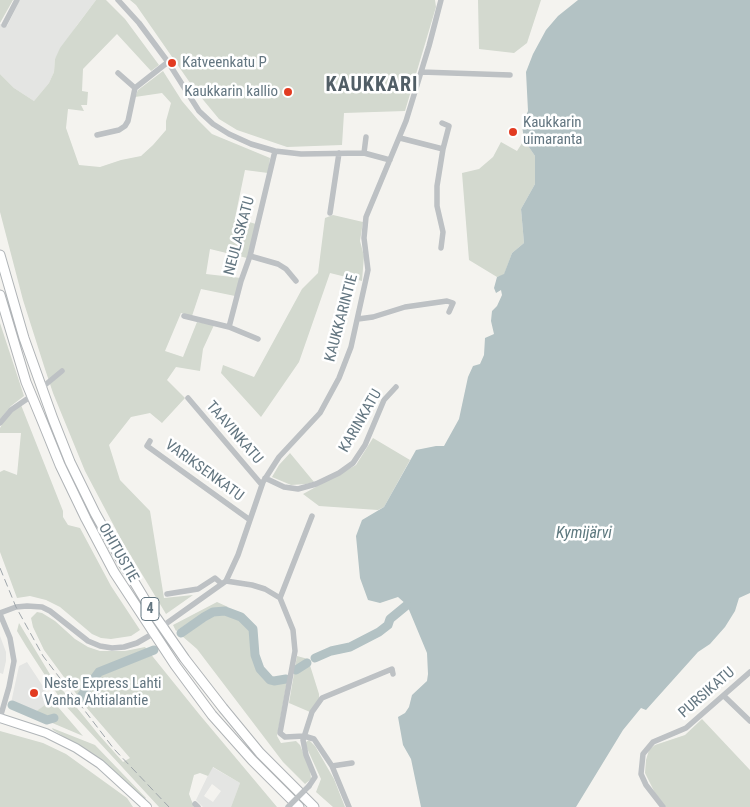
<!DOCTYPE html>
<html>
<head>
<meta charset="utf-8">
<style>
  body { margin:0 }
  canvas { display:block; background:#f4f3ef }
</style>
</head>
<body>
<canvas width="750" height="807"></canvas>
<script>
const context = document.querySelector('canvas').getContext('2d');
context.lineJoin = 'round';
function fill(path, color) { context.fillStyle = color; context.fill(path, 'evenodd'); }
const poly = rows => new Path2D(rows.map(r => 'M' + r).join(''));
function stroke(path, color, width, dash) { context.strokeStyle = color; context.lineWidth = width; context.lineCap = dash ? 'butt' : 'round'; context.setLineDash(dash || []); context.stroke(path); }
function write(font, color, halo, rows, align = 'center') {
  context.font = font + ' "Roboto Condensed",sans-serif'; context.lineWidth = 5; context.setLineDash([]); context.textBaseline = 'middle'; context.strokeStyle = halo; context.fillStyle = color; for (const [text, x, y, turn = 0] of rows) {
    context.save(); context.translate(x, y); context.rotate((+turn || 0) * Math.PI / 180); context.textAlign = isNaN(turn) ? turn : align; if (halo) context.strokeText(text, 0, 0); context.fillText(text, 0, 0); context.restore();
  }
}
fill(poly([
  [20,0,96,0,77,25,55,59,54,72,49,83,34,101,14,88,0,74,0,24,7,26],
  [0,636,6,652,6,661,3,674,0,673],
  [27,662,52,700,34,713,11,703,19,666],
  [212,767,240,783,231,807,203,807,196,800],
  [212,784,221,791,213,802,204,796]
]), '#e4e5e3');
fill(poly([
  [0,0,13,0,0,23],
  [96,0,106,0,125,19,159,65,151,71,117,34,83,69,82,91,88,92,87,105,81,105,84,111,68,109,66,128,79,165,100,167,121,160,141,156,153,145,166,130,166,121,171,103,162,93,135,97,138,90,163,71,182,101,198,120,212,134,270,158,268,173,245,170,235,218,256,224,247,258,210,249,206,274,241,278,235,296,201,289,192,316,181,313,165,351,183,357,197,322,214,325,203,349,200,371,176,367,167,380,185,398,162,423,150,413,131,417,109,445,120,480,150,511,164,598,193,595,166,614,122,541,85,471,53,393,44,366,23,300,0,212,0,74,14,88,34,101,49,83,54,72,55,59,60,48],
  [130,0,435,0,436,7,405,111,344,113,342,145,287,147,237,130,219,119,195,90,136,5],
  [478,0,541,0,527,43,514,53,479,49],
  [524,140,535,156,535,184,521,209,524,243,512,253,504,275,497,277,469,260,462,173,479,169,493,157,501,142,517,151],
  [333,215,363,222,360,241,364,256,362,281,330,273,299,362,261,417,221,373,223,365,254,377,302,289,318,273,325,218],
  [0,323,24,396,11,406,0,419],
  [21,405,63,511,63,517,68,525,80,528,111,586,140,630,131,636,111,639,101,638,92,634,60,607,46,600,30,596,17,598,0,552,0,472,4,470,17,475,21,433,0,433,0,428,6,417],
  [373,438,410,460,384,507,378,510,319,506,303,494,356,465],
  [290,453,314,482,306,484,291,485,272,477,279,465],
  [217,602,228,607,208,610,176,631,173,625],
  [37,612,42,613,55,621,75,639,88,647,100,651,125,651,145,647,199,714,277,807,231,807,240,783,213,767,208,776,200,773,194,775,189,794,194,807,159,807,63,703,26,646,17,631,19,623,51,676,99,735,123,762,130,758,86,707,44,650,33,627,31,618],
  [225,614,238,619,250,632,252,656,259,671,273,685,287,681,277,736,281,743,296,741,300,745,310,769,311,779,305,784,283,762,197,649,182,636,215,615],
  [297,656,308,659,319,694,319,700,310,712,289,703],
  [52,700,83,736,50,722,35,712],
  [702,719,750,770,750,807,666,807,655,793,645,773,646,760,649,750,655,745,685,735],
  [52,728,95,745,146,798,144,800,97,757,53,730],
  [0,731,43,743,66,754,127,798,133,807,0,807],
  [309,740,315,746,334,779,345,807,333,807,316,792,321,779,306,746,306,742]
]), '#d3d9cf');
fill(poly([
  [578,0,750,0,750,593,739,598,735,611,725,627,710,644,698,652,646,710,641,708,623,730,576,807,421,807,411,759,403,745,398,717,405,713,409,707,412,695,427,681,428,674,427,653,407,605,398,597,380,603,368,600,360,578,356,536,362,520,384,507,416,450,436,446,444,446,459,419,468,377,473,366,480,364,484,355,485,338,494,334,491,321,492,311,497,306,502,295,501,290,496,293,494,288,497,277,504,274,512,253,524,243,521,209,535,184,535,156,524,140,522,125,528,111,526,72,533,54,546,30,558,16]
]), '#b3c2c4');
stroke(poly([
  [181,633,204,617,213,612,225,611,241,617,253,629,255,655,260,669,270,680,274,681,286,679],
  [315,658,331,651,350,647,379,632,388,625,390,619,407,605],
  [296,670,307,663],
  [80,698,99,672,154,650],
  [12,705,47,720,54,718]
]), '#b3c2c4', 9);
const major = poly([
  [0,718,46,733,76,748,100,764,147,807]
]);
const highway = poly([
  [0,255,24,338,53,419,70,462,95,513,124,565,153,613,185,659,223,708,260,753,314,807],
  [0,295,26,382,43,423,60,465,86,519,114,572,175,665,212,715,252,760,299,807]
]);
stroke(major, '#b0b5b8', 10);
stroke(highway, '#b0b4b7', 11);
stroke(poly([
  [118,0,139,23,168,62,199,111,213,124,229,134,251,144,275,151,301,154,364,153,390,160],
  [4,25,17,0],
  [421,72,510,75],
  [118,73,135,88],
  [442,123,449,126,443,149],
  [97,135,119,130,125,126,128,121,135,88,168,62],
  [400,138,443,149,437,186,437,206,443,232,441,248],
  [364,153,366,137],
  [330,213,339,153],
  [250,256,278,264,286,269,296,281],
  [184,316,229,327,258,339],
  [358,319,373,317,405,307,447,301,453,303,449,312],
  [229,327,241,281,250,256,275,151],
  [45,385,62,371],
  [188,398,262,485],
  [0,423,11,410,27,399],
  [150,441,147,446,250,520],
  [265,478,284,487,298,489,316,484,339,473,353,463,365,445,384,400,396,387],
  [226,581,252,585,265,589,280,598,293,630,295,651,280,733,285,737,304,736,314,739,332,766,349,807],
  [167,594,198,589,215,578,222,584],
  [280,598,312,516],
  [0,613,16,607,27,606,42,607,50,611,88,641,100,646,112,648,124,647,137,643,149,636],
  [0,614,10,638,14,661,9,687,0,718],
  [167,623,226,581,238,555,263,482,279,457,320,413,339,378,351,347,368,270,364,238,366,217,406,121,429,46,441,0],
  [724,696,750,721],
  [332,766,352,763],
  [309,786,315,777,306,755,303,740,312,712,322,698,392,669,393,674],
  [195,804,198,807],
  [663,807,646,785,641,774,643,754,653,742,686,728,750,672]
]), '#bdc1c4', 5.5);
stroke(major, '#fff', 8);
stroke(highway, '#fff', 9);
stroke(poly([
  [0,568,16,607,43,656,114,749,169,807]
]), '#9ea5aa', 1, [8, 4]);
stroke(poly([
  [288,807,309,786]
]), '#bdc1c4', 5.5);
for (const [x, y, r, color] of [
  [172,63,5,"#e23b21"],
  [288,92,5,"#e23b21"],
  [513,132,5,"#e23b21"],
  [34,693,5,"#e23b21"]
]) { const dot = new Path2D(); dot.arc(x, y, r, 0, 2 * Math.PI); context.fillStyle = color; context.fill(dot); stroke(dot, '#fff', 2); }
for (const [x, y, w] of [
  [150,609,18]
]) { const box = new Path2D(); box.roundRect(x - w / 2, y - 11.5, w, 23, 4); context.fillStyle = '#fff'; context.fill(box); stroke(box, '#637681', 1); }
write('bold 14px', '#637681', null, [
  ["4",150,609]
]);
write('15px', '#637681', '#fff', [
  ["Katveenkatu P",182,63],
  ["Kaukkarin kallio",278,92,"right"],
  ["Kaukkarin",523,123],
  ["uimaranta",523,140],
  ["Neste Express Lahti",44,684],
  ["Vanha Ahtialantie",44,701]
], 'left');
write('15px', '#637681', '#fff', [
  ["NEULASKATU",240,236,-75],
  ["KAUKKARINTIE",342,318,-75],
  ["KARINKATU",361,421,-60],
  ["TAAVINKATU",234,433,49],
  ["VARIKSENKATU",204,471,36],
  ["OHITUSTIE",118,553,60],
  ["PURSIKATU",707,693,-41]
]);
write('italic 16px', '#5e797f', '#fff', [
  ["Kymijärvi",584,534]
]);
context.letterSpacing = '1px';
write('bold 20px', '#515e66', '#fff', [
  ["KAUKKARI",372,86]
]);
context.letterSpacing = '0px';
</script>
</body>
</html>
